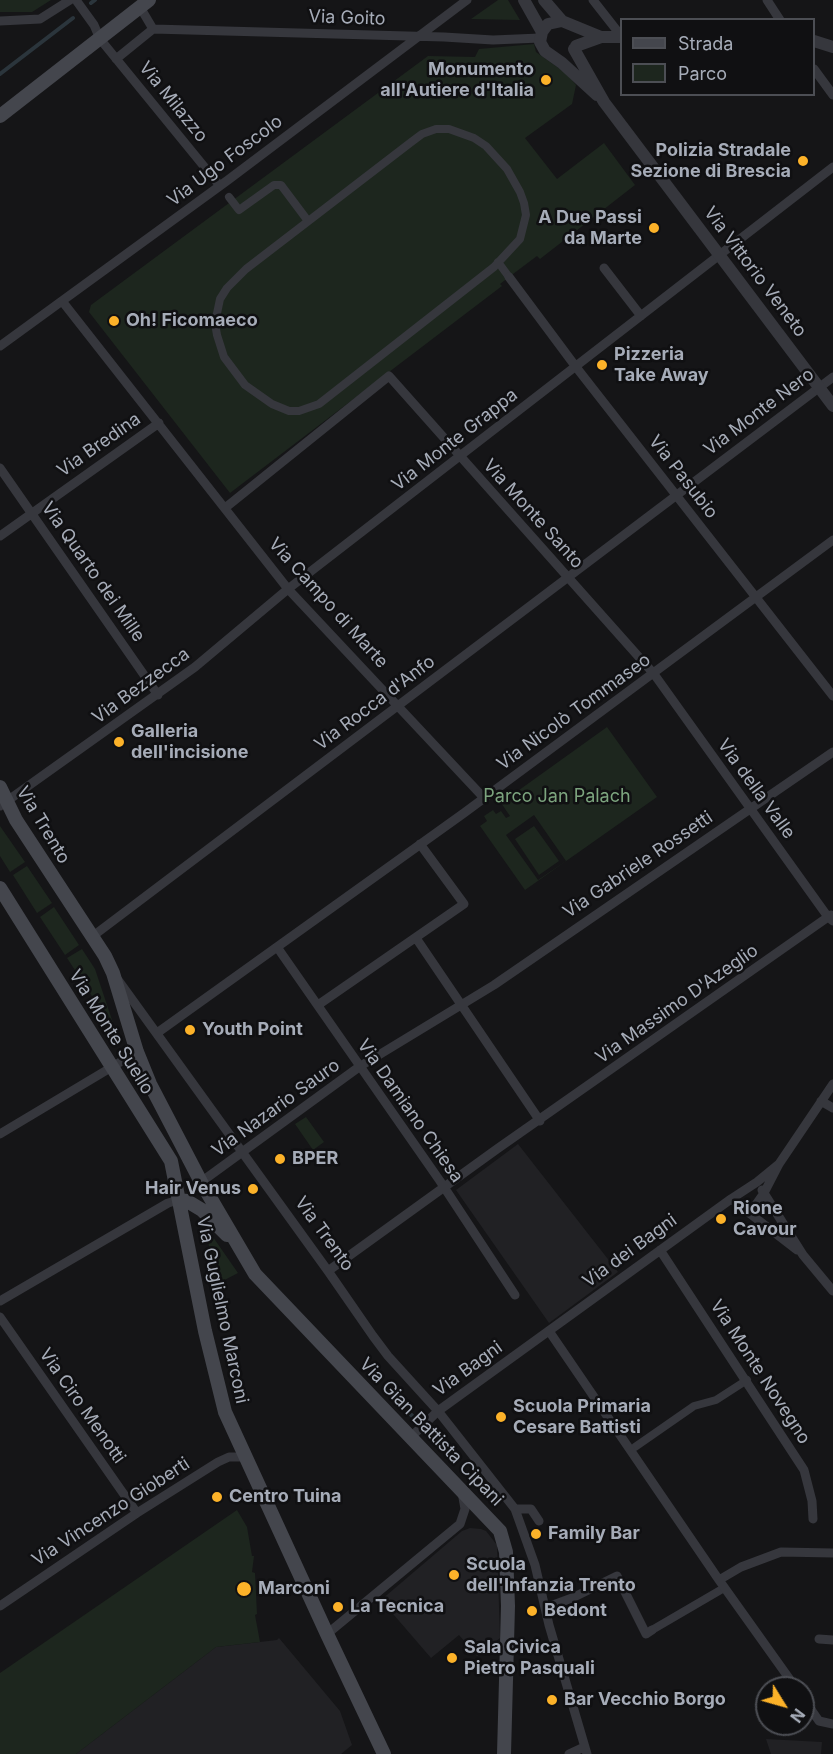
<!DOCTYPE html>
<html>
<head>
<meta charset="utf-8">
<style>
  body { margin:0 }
  #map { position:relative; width:833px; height:1754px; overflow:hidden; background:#151517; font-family:Inter,sans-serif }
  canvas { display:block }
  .legend { position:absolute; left:620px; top:18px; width:195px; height:78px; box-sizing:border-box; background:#101012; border:2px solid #4c4e54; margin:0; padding:8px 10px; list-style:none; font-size:18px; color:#a6acb8 }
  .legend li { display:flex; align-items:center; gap:12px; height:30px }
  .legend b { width:30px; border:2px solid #4c4e54 }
  .north { position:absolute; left:755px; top:1676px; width:60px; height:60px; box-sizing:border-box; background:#101012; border:2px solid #4c4e54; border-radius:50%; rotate:127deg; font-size:16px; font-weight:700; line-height:24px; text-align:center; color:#a6acb8 }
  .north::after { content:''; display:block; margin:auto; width:21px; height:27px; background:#fcb229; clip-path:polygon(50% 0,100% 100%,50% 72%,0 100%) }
</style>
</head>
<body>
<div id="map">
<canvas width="833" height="1754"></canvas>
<ul class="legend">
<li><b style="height:8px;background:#44464d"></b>Strada</li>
<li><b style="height:16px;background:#1d261e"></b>Parco</li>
</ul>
<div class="north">N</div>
</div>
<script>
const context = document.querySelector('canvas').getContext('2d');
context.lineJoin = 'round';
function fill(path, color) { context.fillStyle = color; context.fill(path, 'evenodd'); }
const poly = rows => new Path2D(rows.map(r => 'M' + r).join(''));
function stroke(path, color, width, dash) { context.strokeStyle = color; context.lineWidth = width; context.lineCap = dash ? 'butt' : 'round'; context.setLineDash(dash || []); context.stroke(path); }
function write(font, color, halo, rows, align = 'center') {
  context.font = font + ' Inter,sans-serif'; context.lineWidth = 5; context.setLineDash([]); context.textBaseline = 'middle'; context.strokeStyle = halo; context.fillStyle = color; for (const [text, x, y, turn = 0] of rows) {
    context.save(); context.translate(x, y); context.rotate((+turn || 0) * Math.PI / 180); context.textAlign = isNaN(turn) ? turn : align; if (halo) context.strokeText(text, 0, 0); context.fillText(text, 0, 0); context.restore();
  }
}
fill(poly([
  [518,1144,618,1272,549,1323,456,1190],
  [470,1528,481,1529,486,1531,497,1545,500,1638,477,1656,459,1635,431,1658,381,1600,462,1531],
  [279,1638,340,1711,352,1745,341,1754,76,1754,216,1647,277,1640],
  [766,1739,822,1742,821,1754,771,1754]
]), '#212124');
fill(poly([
  [0,0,51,0,32,12,0,12],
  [498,0,508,0,520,20,471,19],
  [534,44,536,52,567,74,576,85,572,104,525,138,557,179,604,143,635,185,540,259,537,256,509,277,500,284,502,286,230,493,89,312,91,305,428,56,475,57,479,49],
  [607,727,657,797,525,890,480,826,487,821,484,816,493,810,496,814,501,811,506,818,510,816,501,803],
  [534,815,566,861,538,880,506,835],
  [0,826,25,862,10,872,0,856],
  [534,826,559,861,539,875,515,839],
  [27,866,52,903,37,913,13,875],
  [54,907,79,945,65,955,40,917],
  [82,949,95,969,113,1023,111,1025,67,958],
  [306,1117,324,1142,313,1150,295,1124],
  [206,1227,238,1273,215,1285],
  [237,1510,247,1527,252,1556,254,1556,252,1572,255,1573,257,1614,255,1615,260,1642,216,1647,76,1754,0,1754,0,1673]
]), '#1d261e');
stroke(poly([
  [91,3,95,0],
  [0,74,73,18],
  [399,1402,417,1421]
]), '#2b353c', 4);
stroke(poly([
  [436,129,449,129,474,138,486,146,507,169,520,192,524,203,526,215,520,239,494,267,319,404,299,411,289,411,272,404,245,385,224,357,217,335,215,323,220,299,227,288,246,269,410,143,422,134,436,129],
  [229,197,239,210,274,185,281,185,308,221],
  [498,262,509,277],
  [635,1447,694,1406,716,1400,747,1380],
  [652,1630,724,1588]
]), '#36373d', 8);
stroke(poly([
  [76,0,94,25,100,39,220,186],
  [593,0,622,37],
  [767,0,780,20],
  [140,7,153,29],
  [0,21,40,19,70,0],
  [116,59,153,29,444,37,493,40,540,38],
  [814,69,833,95],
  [604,268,641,316],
  [509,277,576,367,833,696],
  [62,301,288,589,484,798],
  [0,346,228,180,467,0],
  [0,468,158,695],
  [225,508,389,376,654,674,828,917,833,921],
  [0,536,159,423],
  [0,806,195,667,288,589,833,167],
  [93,936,833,377],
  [416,938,540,1121],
  [277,947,440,1181,515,1295],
  [118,980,328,1271,373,1336,388,1356,438,1411,515,1509,535,1565,549,1625,587,1754],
  [318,1005,464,904,420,844],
  [157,1033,464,813,833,540],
  [821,1101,833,1108],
  [0,1134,137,1052],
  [201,1182,359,1067,494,985,833,752],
  [762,1190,803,1255,833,1291],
  [731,1199,797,1250],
  [750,1213,764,1193,779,1164,833,1084],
  [660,1250,804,1470,812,1501,813,1519],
  [328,1271,497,1149,831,915],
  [0,1301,168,1203,179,1200],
  [0,1317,137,1513],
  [549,1331,719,1580,796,1688],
  [410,1438,438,1411,731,1199,757,1182,779,1164],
  [515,1509,531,1509,539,1521],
  [719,1580,741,1567,781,1552,833,1553],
  [0,1606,137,1513,218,1462,229,1457,245,1457],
  [545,1608,572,1598,617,1576,646,1634,652,1630],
  [327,1634,460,1524,465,1509,462,1492],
  [819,1639,833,1640],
  [803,1698,819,1721,833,1724],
  [569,1754,584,1747]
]), '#36373d', 9);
stroke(poly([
  [524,0,542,32],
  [544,0,562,21],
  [814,41,833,47],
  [576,46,601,37],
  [574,49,604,102,833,406],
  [597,95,562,63,545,51,540,42,542,32,548,24,562,21,601,37,622,37]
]), '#36373d', 12);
stroke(poly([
  [0,116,149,0],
  [0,787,16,820,105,956,113,973,137,1052,150,1084,201,1182,255,1274,500,1531,506,1552,508,1606,504,1754],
  [0,888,171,1161,205,1331,225,1412,327,1634,384,1754],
  [179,1200,187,1201,202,1210,227,1235]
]), '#44464d', 14);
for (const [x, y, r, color] of [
  [546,80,6,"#fcb229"],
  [803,161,6,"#fcb229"],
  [654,228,6,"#fcb229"],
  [114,321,6,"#fcb229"],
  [602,365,6,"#fcb229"],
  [119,742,6,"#fcb229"],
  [190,1030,6,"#fcb229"],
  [280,1159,6,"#fcb229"],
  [253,1189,6,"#fcb229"],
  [721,1219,6,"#fcb229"],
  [501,1417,6,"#fcb229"],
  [217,1497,6,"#fcb229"],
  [536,1534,6,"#fcb229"],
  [454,1575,6,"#fcb229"],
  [244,1589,8,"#fcb229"],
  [338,1607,6,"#fcb229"],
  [532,1611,6,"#fcb229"],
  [452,1658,6,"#fcb229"],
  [552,1700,6,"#fcb229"]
]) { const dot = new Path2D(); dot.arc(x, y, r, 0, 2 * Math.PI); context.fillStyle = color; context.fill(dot); stroke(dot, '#101012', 2); }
write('18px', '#a6acb8', '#101012', [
  ["Via Goito",347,18,2],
  ["Via Milazzo",173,102,51],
  ["Via Ugo Foscolo",225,161,-37],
  ["Via Vittorio Veneto",755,272,53],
  ["Via Monte Nero",759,412,-37],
  ["Via Monte Grappa",455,440,-38],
  ["Via Bredina",99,445,-35],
  ["Via Pasubio",683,477,52],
  ["Via Monte Santo",533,514,48],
  ["Via Quarto dei Mille",93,572,55],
  ["Via Campo di Marte",328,603,48],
  ["Via Bezzecca",141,686,-36],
  ["Via Rocca d'Anfo",375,703,-37],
  ["Via Nicolò Tommaseo",574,712,-36],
  ["Via della Valle",756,789,54],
  ["Via Trento",43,825,59],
  ["Via Gabriele Rossetti",638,865,-34],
  ["Via Massimo D'Azeglio",677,1004,-35],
  ["Via Monte Suello",111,1032,58],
  ["Via Nazario Sauro",276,1108,-36],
  ["Via Damiano Chiesa",410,1111,55],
  ["Via Trento",324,1234,54],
  ["Via dei Bagni",630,1251,-36],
  ["Via Guglielmo Marconi",222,1310,78],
  ["Via Bagni",468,1369,-36],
  ["Via Monte Novegno",760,1372,57],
  ["Via Ciro Menotti",82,1406,55],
  ["Via Gian Battista Cipani",431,1432,46],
  ["Via Vincenzo Gioberti",111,1512,-33]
]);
write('bold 18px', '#a6acb8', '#101012', [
  ["Monumento",534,70,"right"],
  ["all'Autiere d'Italia",534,91,"right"],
  ["Polizia Stradale",791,151,"right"],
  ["Sezione di Brescia",791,172,"right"],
  ["A Due Passi",642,218,"right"],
  ["da Marte",642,239,"right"],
  ["Oh! Ficomaeco",126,321],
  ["Pizzeria",614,355],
  ["Take Away",614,376],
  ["Galleria",131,732],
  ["dell'incisione",131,753],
  ["Youth Point",202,1030],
  ["BPER",292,1159],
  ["Hair Venus",241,1189,"right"],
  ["Rione",733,1209],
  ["Cavour",733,1230],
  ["Scuola Primaria",513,1407],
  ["Cesare Battisti",513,1428],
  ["Centro Tuina",229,1497],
  ["Family Bar",548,1534],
  ["Scuola",466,1565],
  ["dell'Infanzia Trento",466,1586],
  ["Marconi",258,1589],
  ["La Tecnica",350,1607],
  ["Bedont",544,1611],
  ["Sala Civica",464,1648],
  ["Pietro Pasquali",464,1669],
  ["Bar Vecchio Borgo",564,1700]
], 'left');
write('18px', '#7ca47e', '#101012', [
  ["Parco Jan Palach",557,797]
]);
</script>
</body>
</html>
